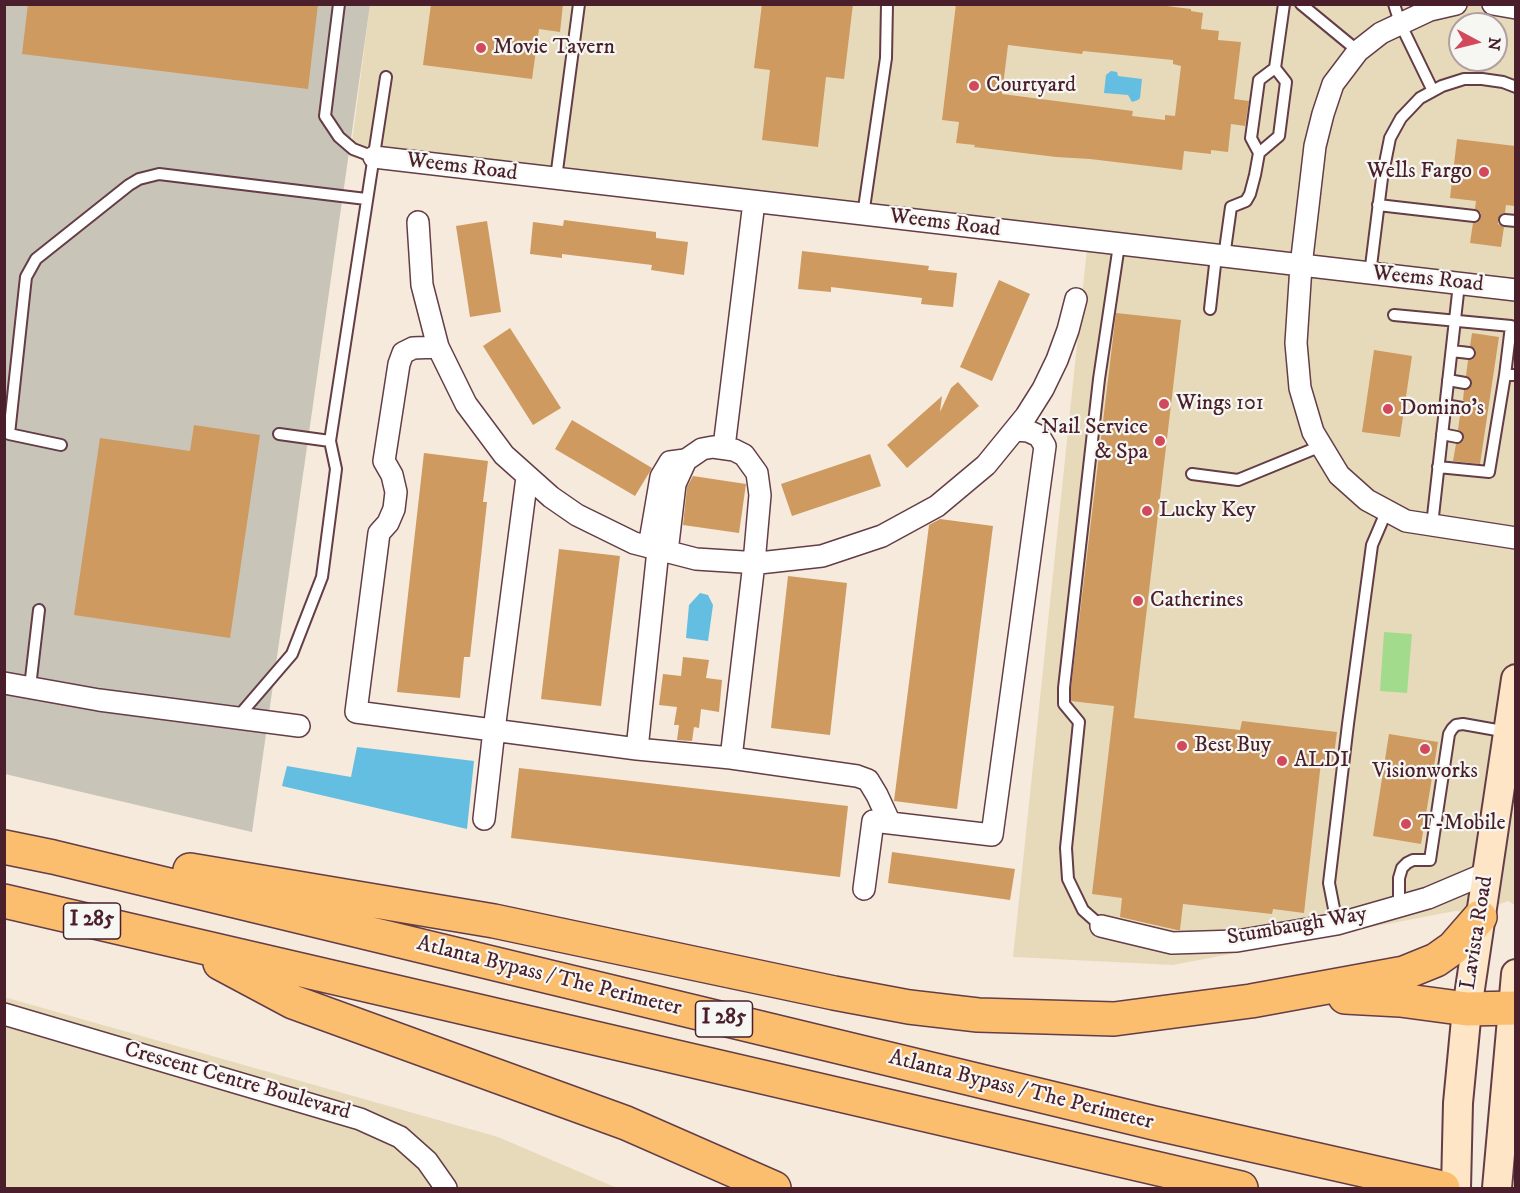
<!DOCTYPE html>
<html>
<head>
<meta charset="utf-8">
<style>
  body { margin:0 }
  #map { position:relative; width:1520px; height:1193px; overflow:hidden; background:#f5eadc; font-family:"IM FELL DW Pica",serif }
  canvas { display:block }
  .frame { position:absolute; inset:0; border:6px solid #4a1f2b; pointer-events:none }
  .north { position:absolute; left:1448px; top:12px; width:60px; height:60px; box-sizing:border-box; background:#f6f6f2; border:2px solid #b1a0a2; border-radius:50%; rotate:97deg; font-size:16px; font-weight:700; line-height:24px; text-align:center; color:#4a1f2b }
  .north::after { content:''; display:block; margin:auto; width:21px; height:27px; background:#d1495b; clip-path:polygon(50% 0,100% 100%,50% 72%,0 100%) }
</style>
</head>
<body>
<div id="map">
<canvas width="1520" height="1193"></canvas>
<div class="frame"></div>
<div class="north">N</div>
</div>
<script>
const context = document.querySelector('canvas').getContext('2d');
context.lineJoin = 'round';
function fill(path, color) { context.fillStyle = color; context.fill(path, 'evenodd'); }
const poly = rows => new Path2D(rows.map(r => 'M' + r).join(''));
function stroke(path, color, width, dash) { context.strokeStyle = color; context.lineWidth = width; context.lineCap = dash ? 'butt' : 'round'; context.setLineDash(dash || []); context.stroke(path); }
function write(font, color, halo, rows, align = 'center') {
  context.font = font + ' "IM FELL DW Pica",serif'; context.lineWidth = 4.5; context.setLineDash([]); context.textBaseline = 'middle'; context.strokeStyle = halo; context.fillStyle = color; for (const [text, x, y, turn = 0] of rows) {
    context.save(); context.translate(x, y); context.rotate((+turn || 0) * Math.PI / 180); context.textAlign = isNaN(turn) ? turn : align; if (halo) context.strokeText(text, 0, 0); context.fillText(text, 0, 0); context.restore();
  }
}
fill(poly([
  [370,5,1515,5,1515,905,1508,901,1480,912,1455,911,1173,965,1013,957,1088,239,350,157],
  [1460,24,1496,24,1496,60,1460,60],
  [4,997,498,1137,617,1188,5,1188]
]), '#e7daba');
fill(poly([
  [5,5,370,5,252,832,5,774]
]), '#c8c4b8');
fill(poly([
  [1384,632,1412,634,1407,693,1380,691]
]), '#a3db8d');
fill(poly([
  [1111,71,1117,72,1118,76,1142,79,1140,98,1138,100,1132,102,1128,95,1104,93,1106,75],
  [700,593,708,595,713,605,708,641,686,638,689,605],
  [357,747,474,761,467,829,282,786,287,766,351,777]
]), '#64bee1');
fill(poly([
  [28,4,318,4,308,89,22,54],
  [431,4,563,4,560,32,539,29,532,79,423,65],
  [762,4,853,4,844,79,826,77,818,147,762,140,770,70,754,68],
  [956,4,981,6,981,4,1150,4,1191,9,1191,11,1203,13,1201,29,1219,31,1218,40,1241,42,1234,99,1249,101,1245,126,1231,124,1228,152,1211,150,1211,154,1184,151,1182,170,1090,159,1056,157,974,147,975,145,956,143,959,122,942,120],
  [1008,45,1082,54,1083,51,1173,60,1173,64,1181,66,1175,116,1165,115,1165,120,1132,116,1133,111,1002,94],
  [1457,139,1515,146,1515,206,1506,205,1505,213,1501,214,1498,219,1498,224,1504,227,1501,247,1470,243,1473,223,1477,223,1481,217,1481,213,1475,209,1476,201,1450,198],
  [564,220,656,232,656,238,688,242,684,275,651,270,652,265,562,254,562,258,530,254,533,222,563,226],
  [487,221,501,312,470,317,456,226],
  [802,251,929,266,928,270,957,273,953,307,921,304,922,298,831,287,831,292,798,289],
  [999,280,1030,294,992,381,960,367],
  [1116,313,1181,320,1134,718,1240,730,1242,721,1337,732,1333,763,1321,762,1304,913,1273,909,1272,914,1183,904,1180,930,1177,930,1120,917,1122,898,1092,894,1114,706,1071,701,1071,688],
  [510,328,561,408,533,425,483,346],
  [1472,333,1499,337,1480,464,1453,461,1456,444,1462,442,1464,438,1462,432,1458,430,1460,415,1467,413,1469,409,1467,403,1463,400,1464,390,1470,388,1472,384,1470,378,1466,376,1468,360,1472,360,1476,354,1476,350,1470,346],
  [1374,350,1412,356,1400,437,1362,432],
  [958,382,979,406,907,468,887,445,942,396,940,412,951,388],
  [572,420,652,468,635,496,555,449],
  [194,425,260,435,230,638,74,615,100,438,190,451],
  [424,453,488,461,483,502,487,502,470,657,464,657,460,698,397,692],
  [870,454,881,486,792,516,781,484],
  [693,476,746,484,739,533,683,525,687,487],
  [940,519,993,526,957,809,894,801,929,525],
  [559,549,620,556,601,706,541,699],
  [788,576,847,583,830,735,771,728],
  [683,657,709,660,706,678,722,680,719,712,701,709,699,728,694,727,692,741,677,740,679,725,674,725,677,707,659,705,663,674,681,676],
  [1389,734,1438,742,1421,844,1373,836],
  [519,768,848,806,840,877,511,838],
  [892,852,1015,869,1010,900,888,883]
]), '#ce9a5f');
const service = poly([
  [339,4,325,116,339,137,353,149,374,157],
  [1301,4,1358,51],
  [1394,4,1400,23,1433,91],
  [1259,153,1279,136,1286,82,1275,68,1284,4],
  [556,178,579,4],
  [1378,205,1474,216],
  [863,215,886,58,887,4],
  [1505,220,1516,221],
  [1224,257,1231,207,1246,201,1250,194,1255,175,1259,153,1251,138,1259,80,1275,68],
  [1370,274,1382,178,1390,138,1401,118,1420,98,1442,86,1464,79,1482,79,1503,82,1516,87],
  [1210,309,1216,256],
  [1394,315,1511,326,1505,375,1516,375],
  [1452,351,1469,353],
  [1448,380,1465,383],
  [1445,405,1462,408],
  [279,434,330,441],
  [1442,434,1457,437],
  [61,445,9,434,25,286,26,277,36,259,129,185,139,179,159,174,366,199],
  [1438,467,1489,472,1505,375],
  [1192,474,1238,480,1321,446],
  [1432,525,1459,284],
  [30,687,39,610],
  [237,718,292,654,322,577,336,469,330,441,386,77],
  [1399,906,1399,878,1402,868,1407,863,1413,860,1430,860,1449,734,1452,729,1456,725,1463,724,1508,732],
  [1337,924,1329,883,1348,724,1372,545,1387,510],
  [1101,926,1083,910,1068,879,1066,848,1079,722,1064,704,1064,688,1099,379,1119,245]
]);
const minor = poly([
  [1456,4,1430,10,1381,33,1358,51,1333,84,1323,114,1315,146,1301,266,1296,343,1300,388,1313,432,1339,475,1367,500,1406,521,1516,538],
  [1493,4,1516,8],
  [374,157,1516,290],
  [418,222,422,285,438,347,466,404,504,455,551,497,577,515,634,543,696,559,759,563,822,556,882,536,937,506,986,465,1026,416,1043,389,1057,360,1068,330,1076,299],
  [438,347,413,348,403,353,399,364,384,461,392,475,396,492,394,509,388,523,379,533,356,712,637,749,731,758,857,776,868,780,877,795,890,823],
  [724,447,754,202],
  [649,547,661,477,670,462,685,460],
  [667,552,675,484,686,460,702,449,713,447,734,450,744,455,757,473,760,495,754,563,731,758],
  [4,683,99,700,299,726],
  [637,749,658,550],
  [484,819,494,730,527,477],
  [864,889,873,821,992,835,1045,446,1039,436,1028,431,1016,430],
  [1101,926,1172,943,1237,941,1337,924,1428,898,1487,873],
  [4,1014,360,1119,400,1137,427,1161,446,1188]
]);
const secondary = poly([
  [1456,1188,1458,1103,1467,1009,1516,679],
  [1497,1188,1516,974]
]);
const motorway = poly([
  [4,847,53,857,1154,1123,1443,1188],
  [190,870,494,921,834,993,909,1007,978,1015,1114,1019,1251,1001,1404,973,1436,960,1453,948,1480,917],
  [4,901,1241,1188],
  [220,963,293,1002,626,1123,774,1188],
  [1345,997,1400,1000,1467,1009,1516,1008]
]);
stroke(service, '#643d46', 14);
stroke(minor, '#643d46', 24);
stroke(secondary, '#643d46', 32);
stroke(motorway, '#643d46', 36);
stroke(service, '#fff', 10);
stroke(minor, '#fff', 21);
stroke(secondary, '#fde5c5', 28);
stroke(motorway, '#fabe6e', 33);
for (const [x, y, r, color] of [
  [481,48,6,"#d1495b"],
  [974,86,6,"#d1495b"],
  [1484,172,6,"#d1495b"],
  [1164,404,6,"#d1495b"],
  [1388,409,6,"#d1495b"],
  [1160,441,6,"#d1495b"],
  [1147,511,6,"#d1495b"],
  [1138,601,6,"#d1495b"],
  [1182,746,6,"#d1495b"],
  [1425,749,6,"#d1495b"],
  [1282,761,6,"#d1495b"],
  [1406,824,6,"#d1495b"]
]) { const dot = new Path2D(); dot.arc(x, y, r, 0, 2 * Math.PI); context.fillStyle = color; context.fill(dot); stroke(dot, '#f6f6f2', 2); }
for (const [x, y, w] of [
  [92,921,57],
  [724,1019,57]
]) { const box = new Path2D(); box.roundRect(x - w / 2, y - 18, w, 36, 4.5); context.fillStyle = '#f6f6f2'; context.fill(box); stroke(box, '#4a1f2b', 1.5); }
write('bold 21px', '#4a1f2b', null, [
  ["I 285",92,921],
  ["I 285",724,1019]
]);
write('22px', '#4a1f2b', '#f6f6f2', [
  ["Movie Tavern",493,48],
  ["Courtyard",986,86],
  ["Wells Fargo",1472,172,"right"],
  ["Wings 101",1176,404],
  ["Domino's",1400,409],
  ["Nail Service",1148,428,"right"],
  ["& Spa",1148,453,"right"],
  ["Lucky Key",1159,511],
  ["Catherines",1150,601],
  ["Best Buy",1194,746],
  ["ALDI",1294,761],
  ["Visionworks",1425,772,"center"],
  ["T-Mobile",1418,824]
], 'left');
write('22px', '#4a1f2b', '#f6f6f2', [
  ["Weems Road",462,168,7],
  ["Weems Road",945,224,7],
  ["Weems Road",1428,280,6],
  ["Stumbaugh Way",1297,927,-10],
  ["Lavista Road",1478,933,-81],
  ["Atlanta Bypass / The Perimeter",549,977,14],
  ["Crescent Centre Boulevard",237,1082,16],
  ["Atlanta Bypass / The Perimeter",1021,1091,14]
]);
</script>
</body>
</html>
